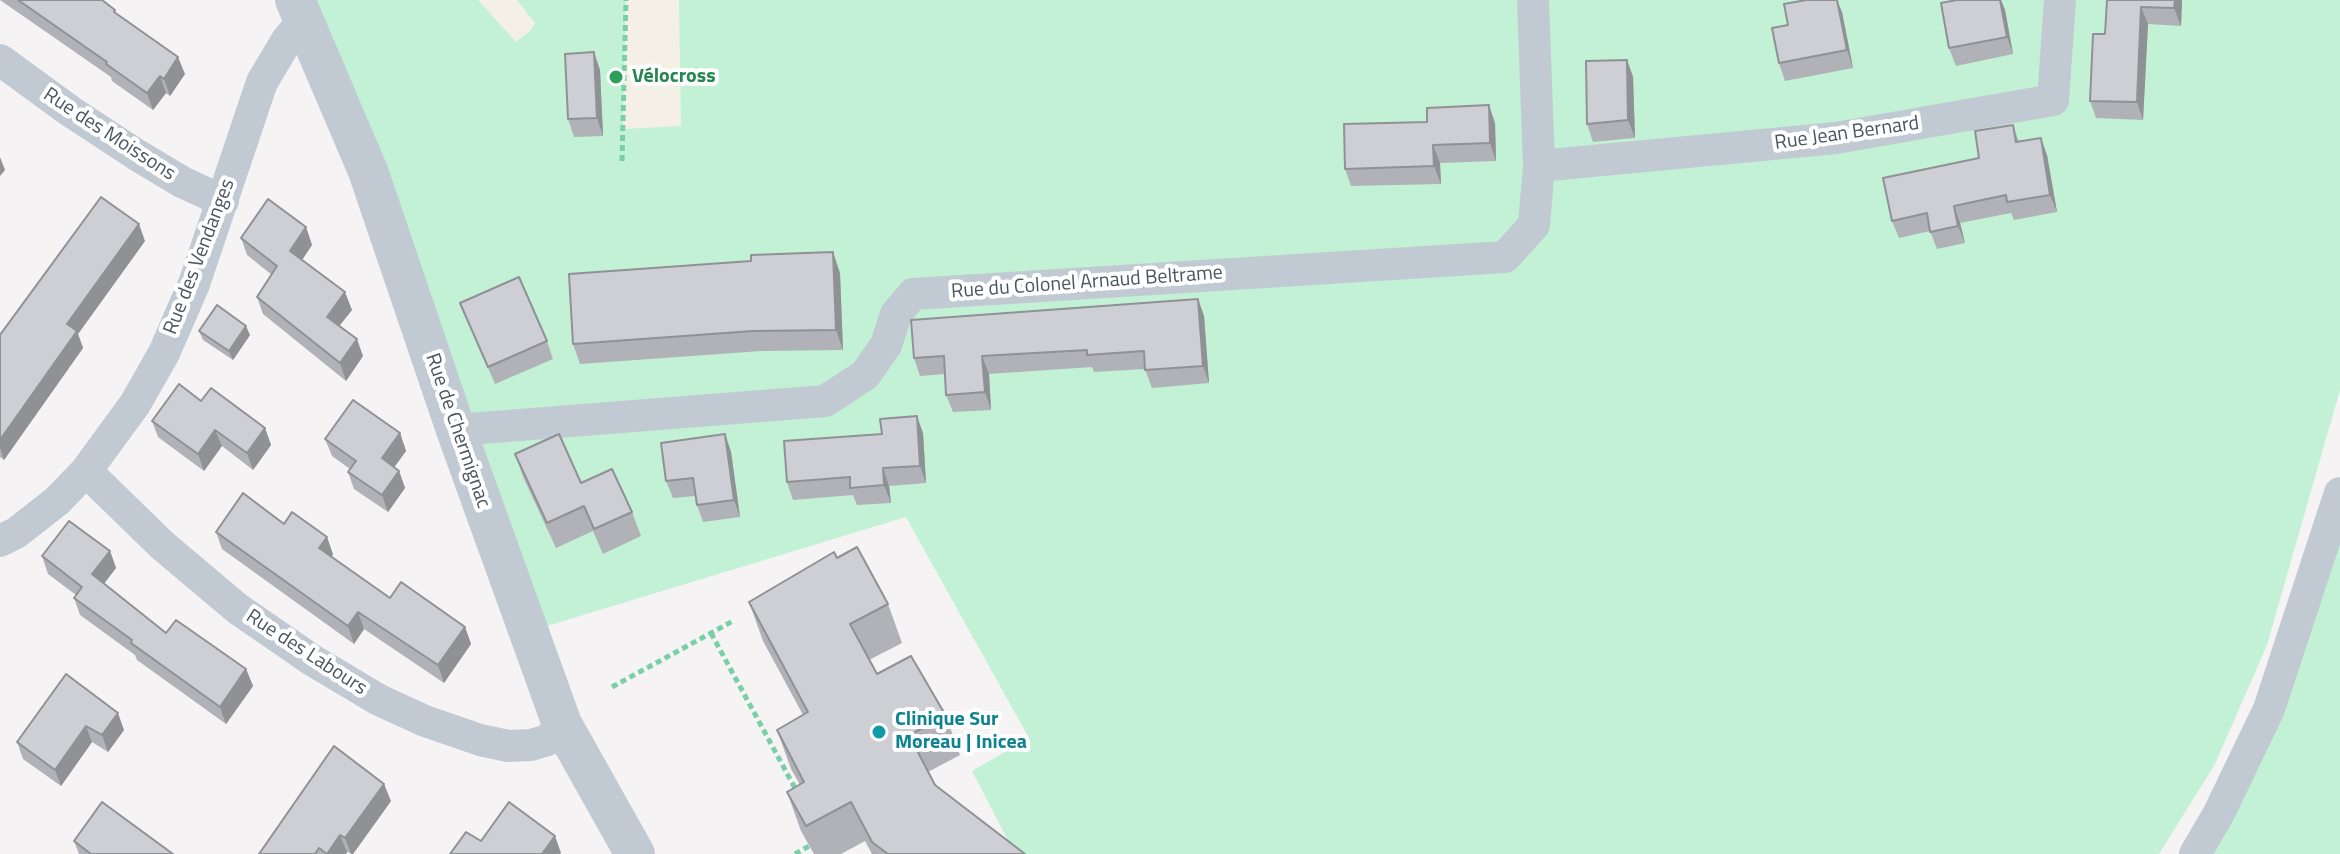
<!DOCTYPE html>
<html>
<head>
<meta charset="utf-8">
<style>
  body { margin:0 }
  canvas { display:block; background:#f5f3f3 }
</style>
</head>
<body>
<canvas width="2340" height="854"></canvas>
<script>
const context = document.querySelector('canvas').getContext('2d');
context.lineJoin = 'round';
function fill(path, color) { context.fillStyle = color; context.fill(path, 'evenodd'); }
const poly = rows => new Path2D(rows.map(r => 'M' + r).join(''));
function stroke(path, color, width, dash) { context.strokeStyle = color; context.lineWidth = width; context.lineCap = dash ? 'butt' : 'round'; context.setLineDash(dash || []); context.stroke(path); }
function write(font, color, halo, rows, align = 'center') {
  context.font = font + ' "Titillium Web",sans-serif'; context.lineWidth = 8; context.setLineDash([]); context.textBaseline = 'middle'; context.strokeStyle = halo; context.fillStyle = color; for (const [text, x, y, turn = 0] of rows) {
    context.save(); context.translate(x, y); context.rotate((+turn || 0) * Math.PI / 180); context.textAlign = isNaN(turn) ? turn : align; if (halo) context.strokeText(text, 0, 0); context.fillText(text, 0, 0); context.restore();
  }
}
fill(poly([
  [295,0,2340,0,2340,390,2267,645,2215,764,2159,854,1015,854,972,771,1029,738,906,517,547,626],
  [2340,530,2340,854,2208,854]
]), '#c3f1d5');
fill(poly([
  [478,0,517,0,535,23,530,31,516,42],
  [626,0,679,0,681,126,623,129]
]), '#f5f0e5');
stroke(poly([
  [622,161,626,0],
  [711,633,796,790],
  [612,687,733,621],
  [795,854,811,845]
]), '#7ad0a6', 5, [6, 4]);
stroke(poly([
  [0,60,70,111,137,155,182,182,223,201],
  [1539,166,1836,138,2053,100,2060,0],
  [456,430,825,401,865,375,886,345,896,314,913,294,1505,257,1534,225,1539,166,1533,0],
  [86,471,162,545,238,609,312,660,379,700,425,721,480,740,508,746,531,745,548,740,562,724],
  [0,541,16,533,57,501,86,471,135,404,164,353,194,284,262,82,287,40,304,20],
  [2195,854,2219,813,2269,709,2340,493]
]), '#c1cad2', 32);
stroke(poly([
  [295,0,368,171,456,430,562,724,635,854]
]), '#c1cad2', 40);
fill(poly([
  [0,0,102,0,185,74,170,96,166,93,153,110,112,81,111,77],
  [1957,0,2001,0,2005,10,2013,54,1956,66,1949,48],
  [2107,0,2182,0,2181,26,2148,24,2143,120,2096,118,2090,101,2105,34],
  [1842,12,1853,68,1785,81,1779,63,1788,25],
  [1627,60,1633,77,1635,138,1593,142,1587,124],
  [600,70,603,136,574,137,568,119],
  [1495,123,1496,161,1440,163,1441,184,1351,186,1345,169],
  [2013,125,2019,142,2047,155,2057,212,2014,220,2011,213,1960,223,1965,243,1937,249,1930,231,1899,238,1892,221,1979,158],
  [306,227,312,245,302,260,352,310,339,326,363,356,346,381,263,314,257,297,272,275,247,255,241,238],
  [145,241,78,334,83,348,4,460,0,457,0,335],
  [840,273,843,350,761,351,580,364,573,344],
  [1198,299,1204,316,1209,383,1152,388,1145,369,1094,372,1092,367,989,374,991,410,953,412,946,395,945,374,920,376,914,358],
  [460,303,547,341,553,359,495,384],
  [199,331,250,335,233,360,203,340],
  [201,401,265,428,271,445,253,470,222,446,204,471,158,437,152,421],
  [400,433,406,451,394,467,399,471,405,488,388,512,354,489,348,472,350,469,332,456,325,439],
  [923,433,926,483,889,486,891,503,857,505,853,495,793,500,787,482],
  [725,434,731,452,740,517,703,522,697,505,695,496,673,498,666,481],
  [515,454,581,483,632,512,641,536,603,554,593,531,556,548,524,479],
  [284,524,333,554,332,557,390,598,465,627,471,644,444,683,364,629,354,644,222,549,216,532],
  [110,551,116,568,104,584,166,633,246,669,253,686,226,724,137,660,135,655,80,615,74,598,76,595,48,574,42,556],
  [837,558,888,604,902,643,869,660,877,674,946,716,960,755,928,772,935,785,1025,854,872,854,865,841,841,854,814,854,801,831,787,792,800,785,791,769,777,730,803,715,763,641,749,602],
  [66,674,124,730,108,752,92,742,61,786,23,759,17,742],
  [391,801,353,854,347,852,346,854,259,854],
  [74,841,173,854,79,854]
]), '#b0b2b7');
fill(poly([
  [1837,0,1842,12,1853,68,1847,50],
  [2000,0,2001,0,2005,10,2013,54,2007,37],
  [2175,0,2182,0,2181,26,2174,8],
  [2141,7,2148,24,2143,120,2137,102],
  [594,52,600,70,603,136,597,118],
  [178,57,185,74,170,96,164,79],
  [1627,60,1633,77,1635,138,1628,120],
  [160,76,166,93,153,110,147,93],
  [1489,105,1495,123,1496,161,1490,143],
  [2041,138,2047,155,2057,212,2050,195],
  [1433,145,1440,163,1441,184,1434,166],
  [0,157,5,170,0,176],
  [1954,206,1960,223,1965,243,1958,226],
  [139,224,145,241,78,334,83,348,4,460,0,448,0,440,67,324],
  [306,227,312,245,296,269,290,251],
  [833,252,840,273,843,350,836,330],
  [345,292,352,310,333,334,327,317],
  [1198,299,1204,316,1209,383,1203,366],
  [246,326,250,335,233,360,229,351],
  [357,339,363,356,346,381,340,363],
  [982,356,989,374,991,410,985,392],
  [917,416,923,433,926,483,920,466],
  [265,428,271,445,253,470,247,453],
  [215,430,222,446,204,471,198,454],
  [400,433,406,451,388,476,382,458],
  [725,434,731,452,740,517,734,500],
  [883,468,889,486,891,503,884,485],
  [399,471,405,488,388,512,382,495],
  [327,537,333,554,325,565,319,548],
  [110,551,116,568,98,591,92,574],
  [358,612,364,629,354,644,348,626],
  [465,627,471,644,444,683,438,665],
  [246,669,253,686,226,724,220,707],
  [118,713,124,730,108,752,102,735],
  [86,726,92,742,61,786,55,770],
  [384,784,391,801,353,854,351,854,345,838],
  [340,835,347,852,346,854,327,854],
  [555,836,561,853,560,854,542,854]
]), '#909195');
const building = poly([
  [18,0,102,0,115,10,114,12,178,57,164,79,160,76,147,93,106,64,107,62,18,0],
  [1806,0,1837,0,1847,50,1779,63,1772,28,1788,25,1784,4,1806,0],
  [1957,0,2000,0,2007,37,1949,48,1941,3,1957,0],
  [2107,0,2175,0,2174,8,2141,7,2137,102,2090,101,2093,34,2105,34,2107,0],
  [594,52,597,118,568,119,565,54,594,52],
  [1627,60,1628,120,1587,124,1586,61,1627,60],
  [1489,105,1490,143,1433,145,1434,166,1345,169,1344,124,1427,122,1427,108,1489,105],
  [2013,125,2016,142,2041,138,2050,195,2007,202,2006,195,1954,206,1958,226,1930,232,1927,213,1892,221,1883,178,1979,158,1975,131,2013,125],
  [101,197,139,224,67,324,77,331,0,440,0,335,101,197],
  [268,199,306,227,290,251,345,292,327,317,357,339,340,363,257,297,277,266,241,238,268,199],
  [833,252,836,330,753,331,573,344,569,274,751,261,751,255,833,252],
  [519,277,547,341,488,367,460,303,519,277],
  [1198,299,1203,366,1145,370,1144,351,1087,355,1087,350,982,356,985,392,946,395,944,356,914,358,911,320,1198,299],
  [217,305,246,326,229,351,199,331,217,305],
  [179,384,201,401,211,388,265,428,247,453,215,430,198,454,152,421,179,384],
  [353,400,400,433,382,458,399,471,382,495,348,472,356,461,325,439,353,400],
  [917,416,920,466,883,468,884,485,850,488,850,477,787,482,784,441,882,434,880,419,917,416],
  [559,434,581,483,612,469,632,512,594,529,584,506,547,523,515,454,559,434],
  [725,434,734,500,697,505,693,478,666,481,661,443,725,434],
  [243,493,284,524,292,512,327,537,319,548,390,598,401,582,465,627,438,665,358,612,348,626,216,532,243,493],
  [69,521,110,551,92,574,166,633,176,620,246,669,220,707,131,643,132,640,74,598,82,587,42,556,69,521],
  [857,547,888,604,850,624,877,674,911,656,946,716,909,735,935,785,1025,854,888,854,872,842,851,802,806,826,787,792,804,782,777,730,808,712,749,602,834,552,837,558,857,547],
  [66,674,118,713,102,735,86,726,55,770,17,742,66,674],
  [334,746,384,784,345,838,340,835,327,854,319,848,315,854,259,854,334,746],
  [102,802,173,854,91,854,74,841,102,802],
  [509,802,555,836,542,854,450,854,466,832,481,841,509,802]
]);
fill(building, '#cdcfd5');
stroke(building, '#909195', 2);
for (const [x, y, r, color] of [
  [616,77,8,"#2e9e5b"],
  [879,732,8,"#0f9aa8"]
]) { const dot = new Path2D(); dot.arc(x, y, r, 0, 2 * Math.PI); context.fillStyle = color; context.fill(dot); stroke(dot, '#fff', 3); }
write('bold 20px', '#27864d', '#fff', [
  ["Vélocross",632,77]
], 'left');
write('20px', '#4a5661', '#fff', [
  ["Rue Jean Bernard",1847,134,-8],
  ["Rue des Moissons",109,135,33],
  ["Rue des Vendanges",200,257,-69],
  ["Rue du Colonel Arnaud Beltrame",1087,283,-4],
  ["Rue de Chermignac",457,431,71],
  ["Rue des Labours",306,653,33]
]);
write('bold 20px', '#0d838f', '#fff', [
  ["Clinique Sur",895,720],
  ["Moreau | Inicea",895,743]
], 'left');
</script>
</body>
</html>
